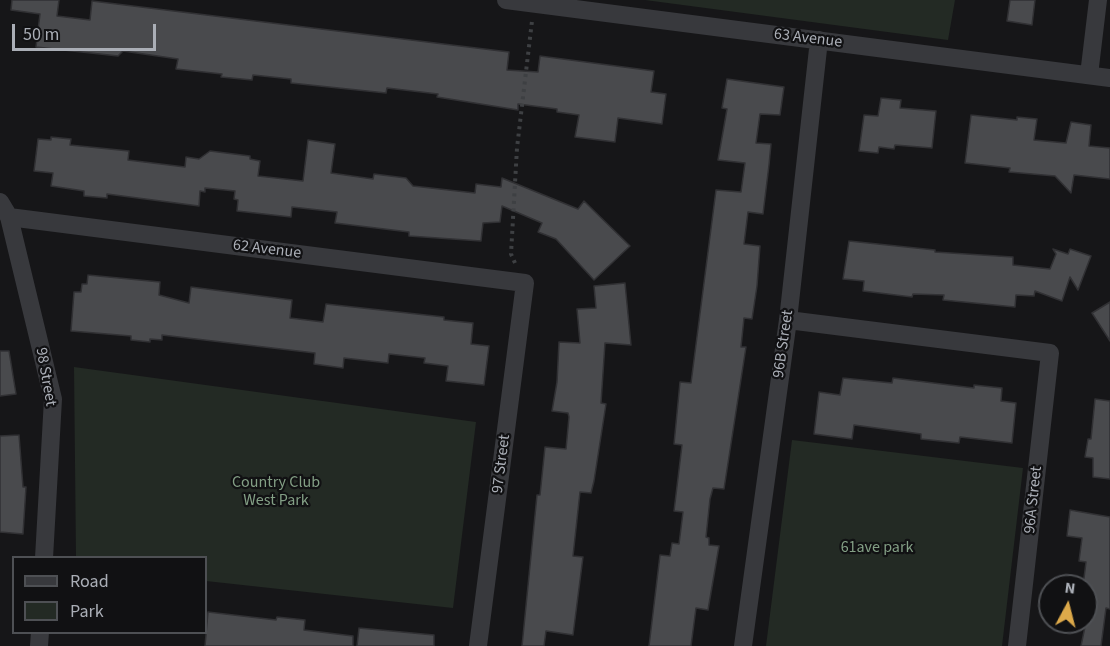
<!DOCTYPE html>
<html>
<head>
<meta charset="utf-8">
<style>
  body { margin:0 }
  #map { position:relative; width:1110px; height:646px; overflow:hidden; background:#161618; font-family:"Source Sans 3",sans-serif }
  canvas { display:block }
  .legend { position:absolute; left:12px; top:556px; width:195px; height:78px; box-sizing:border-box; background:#111113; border:2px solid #4e5054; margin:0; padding:8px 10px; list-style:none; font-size:18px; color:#aaaeb6 }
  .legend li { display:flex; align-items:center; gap:12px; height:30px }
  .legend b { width:30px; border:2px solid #4e5054 }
  .north { position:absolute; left:1038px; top:574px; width:60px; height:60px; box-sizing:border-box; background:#111113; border:2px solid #4e5054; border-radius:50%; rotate:7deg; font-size:16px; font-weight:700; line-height:24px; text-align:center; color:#aaaeb6 }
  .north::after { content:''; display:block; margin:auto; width:21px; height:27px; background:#dda94a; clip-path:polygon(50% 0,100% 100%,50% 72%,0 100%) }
  .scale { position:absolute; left:12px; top:24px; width:144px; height:27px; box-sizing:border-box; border:3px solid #aaaeb6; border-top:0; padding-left:8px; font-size:18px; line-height:21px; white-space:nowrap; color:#aaaeb6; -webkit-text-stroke:4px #111113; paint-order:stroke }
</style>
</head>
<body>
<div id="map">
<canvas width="1110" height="646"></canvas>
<ul class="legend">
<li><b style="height:8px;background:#38393d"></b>Road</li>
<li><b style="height:16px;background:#232a24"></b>Park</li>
</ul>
<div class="north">N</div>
<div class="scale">50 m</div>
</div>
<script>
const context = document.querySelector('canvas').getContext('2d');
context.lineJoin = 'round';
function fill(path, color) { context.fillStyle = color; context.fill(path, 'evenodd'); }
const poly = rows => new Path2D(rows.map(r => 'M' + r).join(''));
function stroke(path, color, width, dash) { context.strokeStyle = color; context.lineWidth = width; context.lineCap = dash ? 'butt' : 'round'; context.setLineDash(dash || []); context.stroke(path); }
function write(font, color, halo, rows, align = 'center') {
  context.font = font + ' "Source Sans 3",sans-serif'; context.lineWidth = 4.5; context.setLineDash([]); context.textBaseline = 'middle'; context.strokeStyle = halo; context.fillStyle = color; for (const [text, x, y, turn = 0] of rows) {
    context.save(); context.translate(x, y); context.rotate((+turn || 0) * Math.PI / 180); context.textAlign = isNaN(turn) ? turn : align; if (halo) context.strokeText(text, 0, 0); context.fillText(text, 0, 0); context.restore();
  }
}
fill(poly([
  [645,0,955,0,948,40],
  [74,367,476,422,453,608,206,581,206,558,76,557],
  [792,440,1023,468,1002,646,766,646]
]), '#232a24');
const building = poly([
  [12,0,59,0,57,16,90,20,92,1,509,52,507,70,538,72,540,56,654,71,651,92,666,94,662,124,618,118,615,142,575,137,579,115,557,112,557,109,518,104,518,110,437,97,438,94,387,88,386,93,291,83,291,79,253,75,252,80,221,77,222,74,176,69,178,59,123,51,118,56,36,47,40,14,11,10,12,0],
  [1010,0,1035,0,1032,25,1007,21,1010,0],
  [727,79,784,87,780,115,760,114,756,143,771,144,769,165,763,214,748,212,744,244,760,246,757,286,752,319,744,318,741,347,746,347,724,489,713,488,710,499,706,537,709,538,709,545,719,546,708,610,696,608,691,646,649,646,660,555,670,556,672,543,679,544,683,512,674,511,682,445,674,444,680,382,691,383,716,190,741,192,745,163,718,160,727,109,722,108,727,79],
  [881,98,901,100,900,108,936,111,932,148,895,145,894,149,879,147,878,153,859,151,864,115,878,116,881,98],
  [971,115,1017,120,1017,117,1037,119,1034,140,1066,143,1071,122,1091,125,1089,146,1110,148,1110,179,1074,175,1071,193,1055,176,1009,172,1010,168,965,163,971,115],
  [51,137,71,139,70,145,129,151,128,160,185,167,186,157,199,159,210,151,250,156,250,159,260,161,258,176,303,181,308,140,335,144,331,173,373,179,374,174,406,178,413,186,475,193,476,184,501,187,502,178,578,209,584,201,630,246,594,280,556,239,538,232,542,223,502,206,500,222,483,223,481,241,409,236,409,232,335,223,337,212,292,207,291,217,237,211,238,200,234,199,235,191,205,188,205,192,200,191,199,206,107,194,107,198,84,196,84,191,51,186,53,173,34,171,38,139,51,140,51,137],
  [849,241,935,250,935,252,1013,257,1013,265,1050,269,1056,254,1053,249,1068,254,1070,249,1091,256,1078,290,1070,277,1062,301,1035,291,1034,296,1016,295,1015,307,943,300,944,295,913,294,912,297,863,291,864,281,843,279,849,241],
  [88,275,160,282,159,295,189,303,191,287,292,300,290,318,323,322,326,304,444,317,444,320,473,323,471,344,489,346,484,385,446,381,448,366,424,363,425,358,389,354,388,363,344,358,343,368,314,364,315,353,162,335,162,340,150,339,150,342,131,340,131,336,71,331,74,292,81,292,82,284,87,284,88,275],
  [625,283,631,345,605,343,601,403,606,404,594,481,591,493,580,492,573,556,583,557,573,635,546,631,544,646,522,646,537,495,540,495,545,447,566,449,569,417,568,413,552,411,557,382,559,342,580,343,577,309,596,308,594,286,625,283],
  [1110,302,1110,341,1092,313,1110,302],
  [0,351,9,351,16,394,0,396,0,351],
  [843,378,892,383,893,378,974,388,974,385,1002,388,1001,401,1016,403,1012,443,960,437,959,443,921,439,921,434,854,425,852,439,814,434,819,392,840,395,843,378],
  [1095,399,1110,401,1110,479,1093,477,1093,458,1085,457,1088,439,1091,439,1095,399],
  [19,435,23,487,26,487,23,534,0,532,0,436,19,435],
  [1070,510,1110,517,1110,609,1106,608,1101,646,1081,646,1086,622,1086,586,1083,586,1086,562,1079,561,1082,538,1067,536,1070,510],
  [208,612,276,620,277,617,305,620,304,630,353,636,353,646,205,646,208,612],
  [359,628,434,635,434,646,357,646,359,628]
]);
fill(building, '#494a4d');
stroke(building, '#313134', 1.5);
stroke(poly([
  [515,263,511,254,517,148,532,21]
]), '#3e4043', 4, [3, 4.5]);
stroke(poly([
  [506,0,1110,78],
  [1089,75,1098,0],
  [0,202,9,217,53,399,44,558],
  [9,217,525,283,478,646],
  [788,320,1050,353,1017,646],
  [39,646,40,632],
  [743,646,788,320,819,40]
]), '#38393d', 18);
write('16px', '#aaaeb6', '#111113', [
  ["63 Avenue",808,39,7],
  ["62 Avenue",267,250,7],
  ["96B Street",784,344,-82],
  ["98 Street",45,377,80],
  ["97 Street",502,464,-83],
  ["96A Street",1034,500,-84]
]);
write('16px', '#839f85', '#111113', [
  ["Country Club",276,483],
  ["West Park",276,501],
  ["61ave park",877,548]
]);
</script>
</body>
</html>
